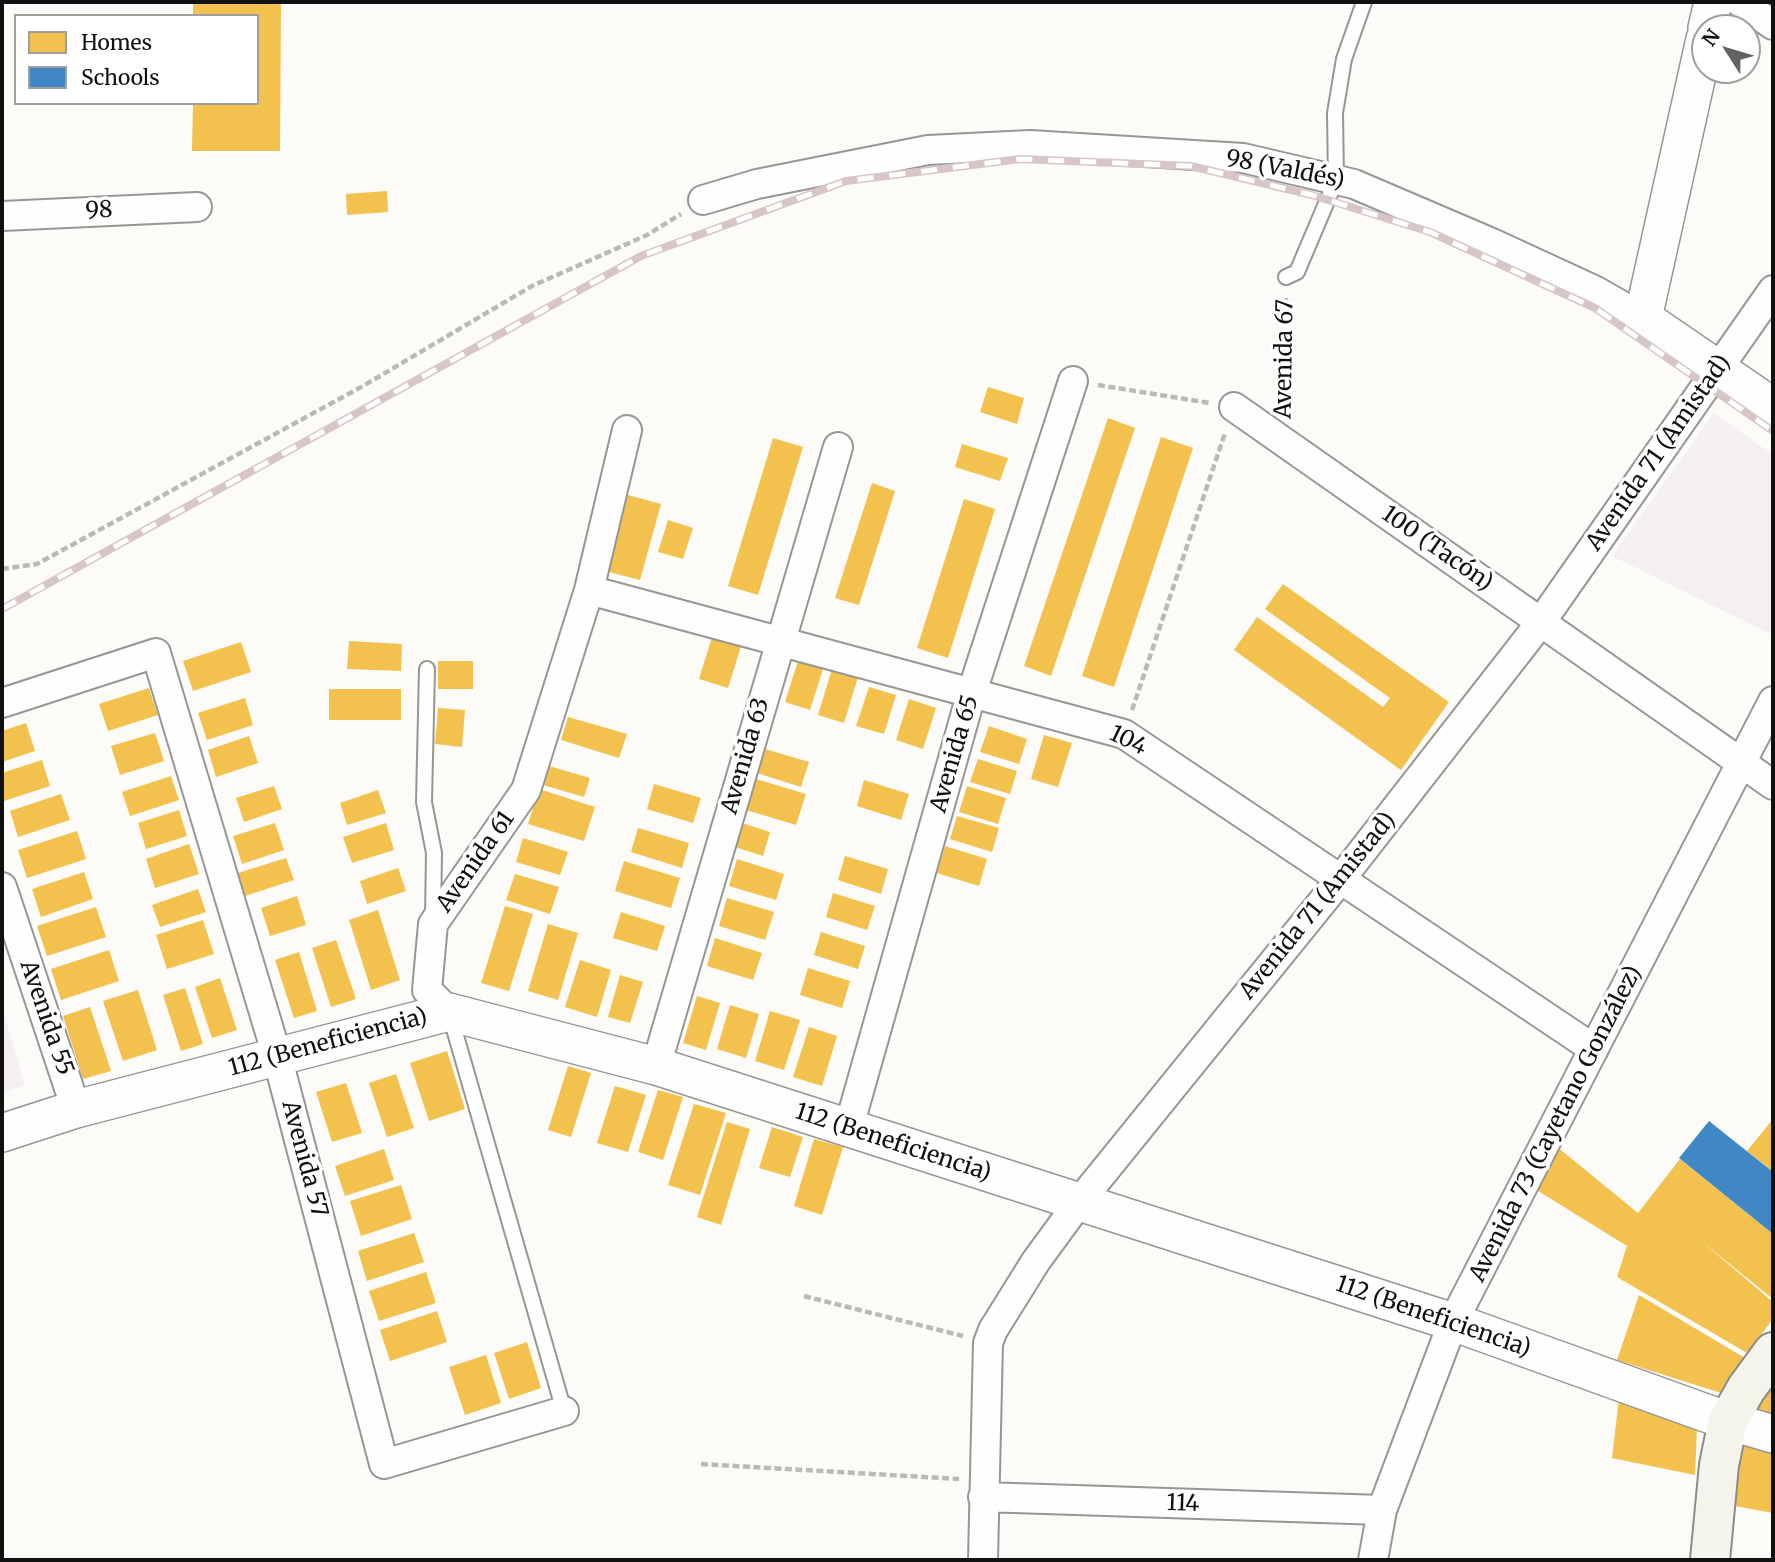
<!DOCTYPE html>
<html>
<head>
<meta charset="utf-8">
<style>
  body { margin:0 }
  #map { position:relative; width:1775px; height:1562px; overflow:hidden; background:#fcfbf7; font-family:Merriweather,serif }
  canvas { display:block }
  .frame { position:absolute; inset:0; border:4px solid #101010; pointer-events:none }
  .legend { position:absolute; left:14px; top:14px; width:245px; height:91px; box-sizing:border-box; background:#fff; border:2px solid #9f9f9f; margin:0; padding:9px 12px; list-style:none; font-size:21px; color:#101010 }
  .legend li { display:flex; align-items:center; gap:14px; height:35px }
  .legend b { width:35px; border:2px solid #9f9f9f }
  .north { position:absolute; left:1691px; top:14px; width:70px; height:70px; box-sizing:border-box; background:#fff; border:2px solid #9f9f9f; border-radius:50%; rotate:307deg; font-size:19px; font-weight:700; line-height:28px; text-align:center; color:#101010 }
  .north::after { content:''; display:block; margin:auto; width:24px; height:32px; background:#636261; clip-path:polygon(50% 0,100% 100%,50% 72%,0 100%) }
</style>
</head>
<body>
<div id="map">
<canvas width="1775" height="1562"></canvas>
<div class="frame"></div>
<ul class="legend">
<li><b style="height:19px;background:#f2c14e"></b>Homes</li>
<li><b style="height:19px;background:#3f88c5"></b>Schools</li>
</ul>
<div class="north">N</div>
</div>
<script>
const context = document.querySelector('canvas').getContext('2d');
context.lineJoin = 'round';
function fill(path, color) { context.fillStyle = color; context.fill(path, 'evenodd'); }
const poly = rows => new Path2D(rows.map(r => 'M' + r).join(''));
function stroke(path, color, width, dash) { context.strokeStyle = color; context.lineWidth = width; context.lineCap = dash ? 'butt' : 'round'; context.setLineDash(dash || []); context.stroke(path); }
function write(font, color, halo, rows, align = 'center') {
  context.font = font + ' Merriweather,serif'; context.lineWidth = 7; context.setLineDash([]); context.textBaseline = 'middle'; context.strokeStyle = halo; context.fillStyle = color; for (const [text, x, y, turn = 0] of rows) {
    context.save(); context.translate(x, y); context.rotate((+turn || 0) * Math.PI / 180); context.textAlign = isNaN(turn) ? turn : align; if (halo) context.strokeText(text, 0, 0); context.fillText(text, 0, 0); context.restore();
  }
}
fill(poly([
  [1714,413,1773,455,1773,635,1612,556],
  [2,1008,25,1085,2,1093]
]), '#f4eff2');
fill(poly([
  [193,2,281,2,280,151,192,151,193,103,257,103,257,16,193,16],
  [387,191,388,212,347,215,346,194],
  [988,387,1024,398,1017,424,980,412],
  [1108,418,1135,428,1051,676,1024,666],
  [1161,437,1193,448,1114,687,1082,676],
  [773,438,803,447,758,595,728,586],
  [962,444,1008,458,1000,481,955,467],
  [872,483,895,491,859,605,835,598],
  [617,492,661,504,640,580,597,569],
  [964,499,995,509,948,658,917,648],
  [668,520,693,528,683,559,658,552],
  [1283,584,1449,702,1401,770,1234,650,1257,617,1383,707,1390,698,1265,609],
  [713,634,742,643,728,688,699,679],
  [349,641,402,644,401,671,347,669],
  [241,642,251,672,193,691,183,661],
  [438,661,473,661,473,689,438,689],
  [798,661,823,669,810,710,785,702],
  [832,669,858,677,844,723,818,715],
  [869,687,896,695,884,734,856,726],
  [149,688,158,715,108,731,99,704],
  [329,689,401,689,401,720,329,720],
  [245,698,253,725,207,740,198,713],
  [909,699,936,708,923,749,896,740],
  [438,708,465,710,462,747,435,744],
  [568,717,627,734,619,758,561,740],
  [26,723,35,751,2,762,2,731],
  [989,726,1027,739,1019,764,980,752],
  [155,733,164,761,120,775,111,746],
  [1044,735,1072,743,1058,787,1031,779],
  [249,736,258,763,216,777,208,750],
  [765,749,809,762,801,787,757,773],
  [978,759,1017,771,1010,794,970,782],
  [42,760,50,786,4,801,2,773],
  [549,766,590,778,584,797,543,785],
  [171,776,179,800,130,816,122,792],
  [756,779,806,794,796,825,746,810],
  [864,780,909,794,901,820,857,806],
  [654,784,701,798,693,823,647,809],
  [274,786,282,809,244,822,236,798],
  [967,786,1006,798,998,824,959,812],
  [539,789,595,807,584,841,528,824],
  [378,790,386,813,347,825,340,803],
  [61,794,70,820,18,837,10,811],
  [179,810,187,836,146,849,138,823],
  [957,816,999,828,992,852,950,839],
  [739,822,770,832,763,856,732,846],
  [275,823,284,850,242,864,233,836],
  [386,823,394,850,352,863,343,837],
  [638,828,689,843,682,868,631,852],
  [77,831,86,859,27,878,18,850],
  [523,838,568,852,560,875,516,862],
  [189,844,199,874,155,888,146,859],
  [945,846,987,859,979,886,937,873],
  [845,856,888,869,881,894,838,880],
  [286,858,294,880,245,896,238,873],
  [737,859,784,874,776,900,729,886],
  [624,861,680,878,671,908,615,891],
  [398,868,406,891,367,904,360,881],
  [84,872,93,899,41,917,32,889],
  [515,874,559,887,550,914,506,900],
  [198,889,206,912,160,927,152,905],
  [833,893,875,906,867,930,826,917],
  [297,896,306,925,270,936,261,908],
  [727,898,774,912,765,940,719,926],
  [505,906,533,914,509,991,481,983],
  [96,907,106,937,47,956,37,926],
  [378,910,400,980,371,990,349,920],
  [621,912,665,926,657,951,613,938],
  [203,920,214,954,167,969,156,935],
  [548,924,578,933,558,1000,528,991],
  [821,932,865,946,858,969,814,955],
  [715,938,762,953,753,980,707,966],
  [336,940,356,999,331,1007,312,948],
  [109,950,119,981,61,1000,51,969],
  [299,952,317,1011,294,1018,275,960],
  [580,960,611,970,597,1017,565,1007],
  [808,968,850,981,842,1008,800,995],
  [620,975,643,982,630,1023,608,1017],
  [220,978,237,1030,212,1038,195,987],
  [185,988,203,1044,181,1051,163,995],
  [138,990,157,1050,123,1061,103,1001],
  [697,996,720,1003,706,1050,683,1043],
  [730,1005,759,1014,746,1058,717,1049],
  [90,1007,111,1071,83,1079,63,1016],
  [770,1011,800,1020,784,1070,755,1061],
  [809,1027,837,1036,822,1086,793,1077],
  [447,1051,465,1109,429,1121,410,1063],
  [568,1066,591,1073,571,1137,548,1130],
  [396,1074,414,1128,387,1137,369,1083],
  [346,1083,362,1133,332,1142,316,1092],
  [615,1086,646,1095,628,1152,597,1143],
  [658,1090,683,1097,663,1160,638,1152],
  [694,1104,726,1113,700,1195,668,1185],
  [1773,1119,1773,1172,1747,1151],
  [727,1122,750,1129,721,1225,697,1217],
  [772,1127,803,1137,790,1177,759,1168],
  [814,1139,843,1147,822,1215,794,1206],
  [1556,1146,1638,1213,1680,1159,1773,1234,1773,1299,1700,1240,1773,1302,1773,1319,1747,1353,1617,1277,1627,1246,1535,1189],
  [384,1149,394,1180,345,1196,335,1166],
  [401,1185,412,1219,361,1236,350,1201],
  [414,1233,424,1262,367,1281,358,1251],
  [426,1272,436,1303,379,1321,369,1291],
  [1639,1295,1745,1358,1721,1393,1617,1360],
  [437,1311,447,1342,390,1361,380,1330],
  [527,1342,541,1388,509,1399,494,1353],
  [486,1355,501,1403,465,1415,449,1367],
  [1773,1383,1773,1414,1756,1408],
  [1619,1398,1697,1426,1695,1475,1612,1458],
  [1741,1442,1773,1448,1773,1513,1730,1505]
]), '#f2c14e');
fill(poly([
  [1709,1121,1773,1172,1773,1234,1679,1158]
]), '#3f88c5');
const service = poly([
  [1286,277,1297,272,1336,180,1335,113,1344,59,1364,2],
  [427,669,424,802,434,853,433,916],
  [450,1015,564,1411]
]);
const minor = poly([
  [1740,2,1773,25],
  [703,200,757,184,928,150,1030,145,1243,158,1354,184,1492,243,1596,291,1643,318],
  [2,216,197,207],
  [1234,407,1773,785],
  [589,590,1124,734,1594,1049],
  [2,703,156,653,277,1056,384,1464,564,1411],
  [2,887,76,1109],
  [449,1012,427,990,433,924,526,790,589,590,627,430],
  [656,1066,838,447],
  [848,1130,971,695,1073,381],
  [983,1497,1382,1510],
  [983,1560,988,1343,993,1330,1036,1261,1080,1201,1340,880,1541,622,1773,290],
  [1373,1560,1382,1510,1453,1322,1773,701]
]);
const tertiary = poly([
  [1707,28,1713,2],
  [1705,39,1643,318,1773,407],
  [2,1133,76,1109,449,1012,656,1066,1453,1322,1728,1421,1773,1434]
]);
const secondary = poly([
  [1710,1560,1719,1465,1728,1421,1746,1389,1773,1352]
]);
stroke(service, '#969694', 18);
stroke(minor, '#969694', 32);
stroke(tertiary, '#969694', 40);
stroke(secondary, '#8d8c8b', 42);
stroke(poly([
  [1098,385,1210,403],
  [1284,410,1286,296],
  [2,569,37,564,363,386,532,286,647,235,681,214],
  [1132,710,1225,433],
  [804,1296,963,1336],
  [701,1464,959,1479]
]), '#b9b9b8', 4.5, [7, 3.5]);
stroke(service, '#fffefe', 14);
stroke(minor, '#fffefe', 28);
stroke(tertiary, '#fffefe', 37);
stroke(secondary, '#f5f4ec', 38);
const rail = poly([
  [2,609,641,256,846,181,1020,159,1191,166,1312,195,1430,232,1595,308,1773,431]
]);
stroke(rail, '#d8c6c7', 8);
stroke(rail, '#fff', 5, [16]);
write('23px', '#101010', '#fff', [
  ["98 (Valdés)",1285,170,11],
  ["98",99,211,-3],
  ["Avenida 67",1285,359,-89],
  ["Avenida 71 (Amistad)",1659,453,-55],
  ["100 (Tacón)",1437,549,35],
  ["104",1128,741,26],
  ["Avenida 65",955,754,-74],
  ["Avenida 63",746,756,-74],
  ["Avenida 61",476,862,-55],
  ["Avenida 71 (Amistad)",1318,906,-51],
  ["Avenida 55",46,1018,71],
  ["112 (Beneficiencia)",328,1043,-15],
  ["Avenida 73 (Cayetano González)",1556,1124,-63],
  ["112 (Beneficiencia)",893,1143,18],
  ["Avenida 57",304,1159,75],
  ["112 (Beneficiencia)",1433,1317,19],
  ["114",1183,1504,2]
]);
</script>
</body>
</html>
